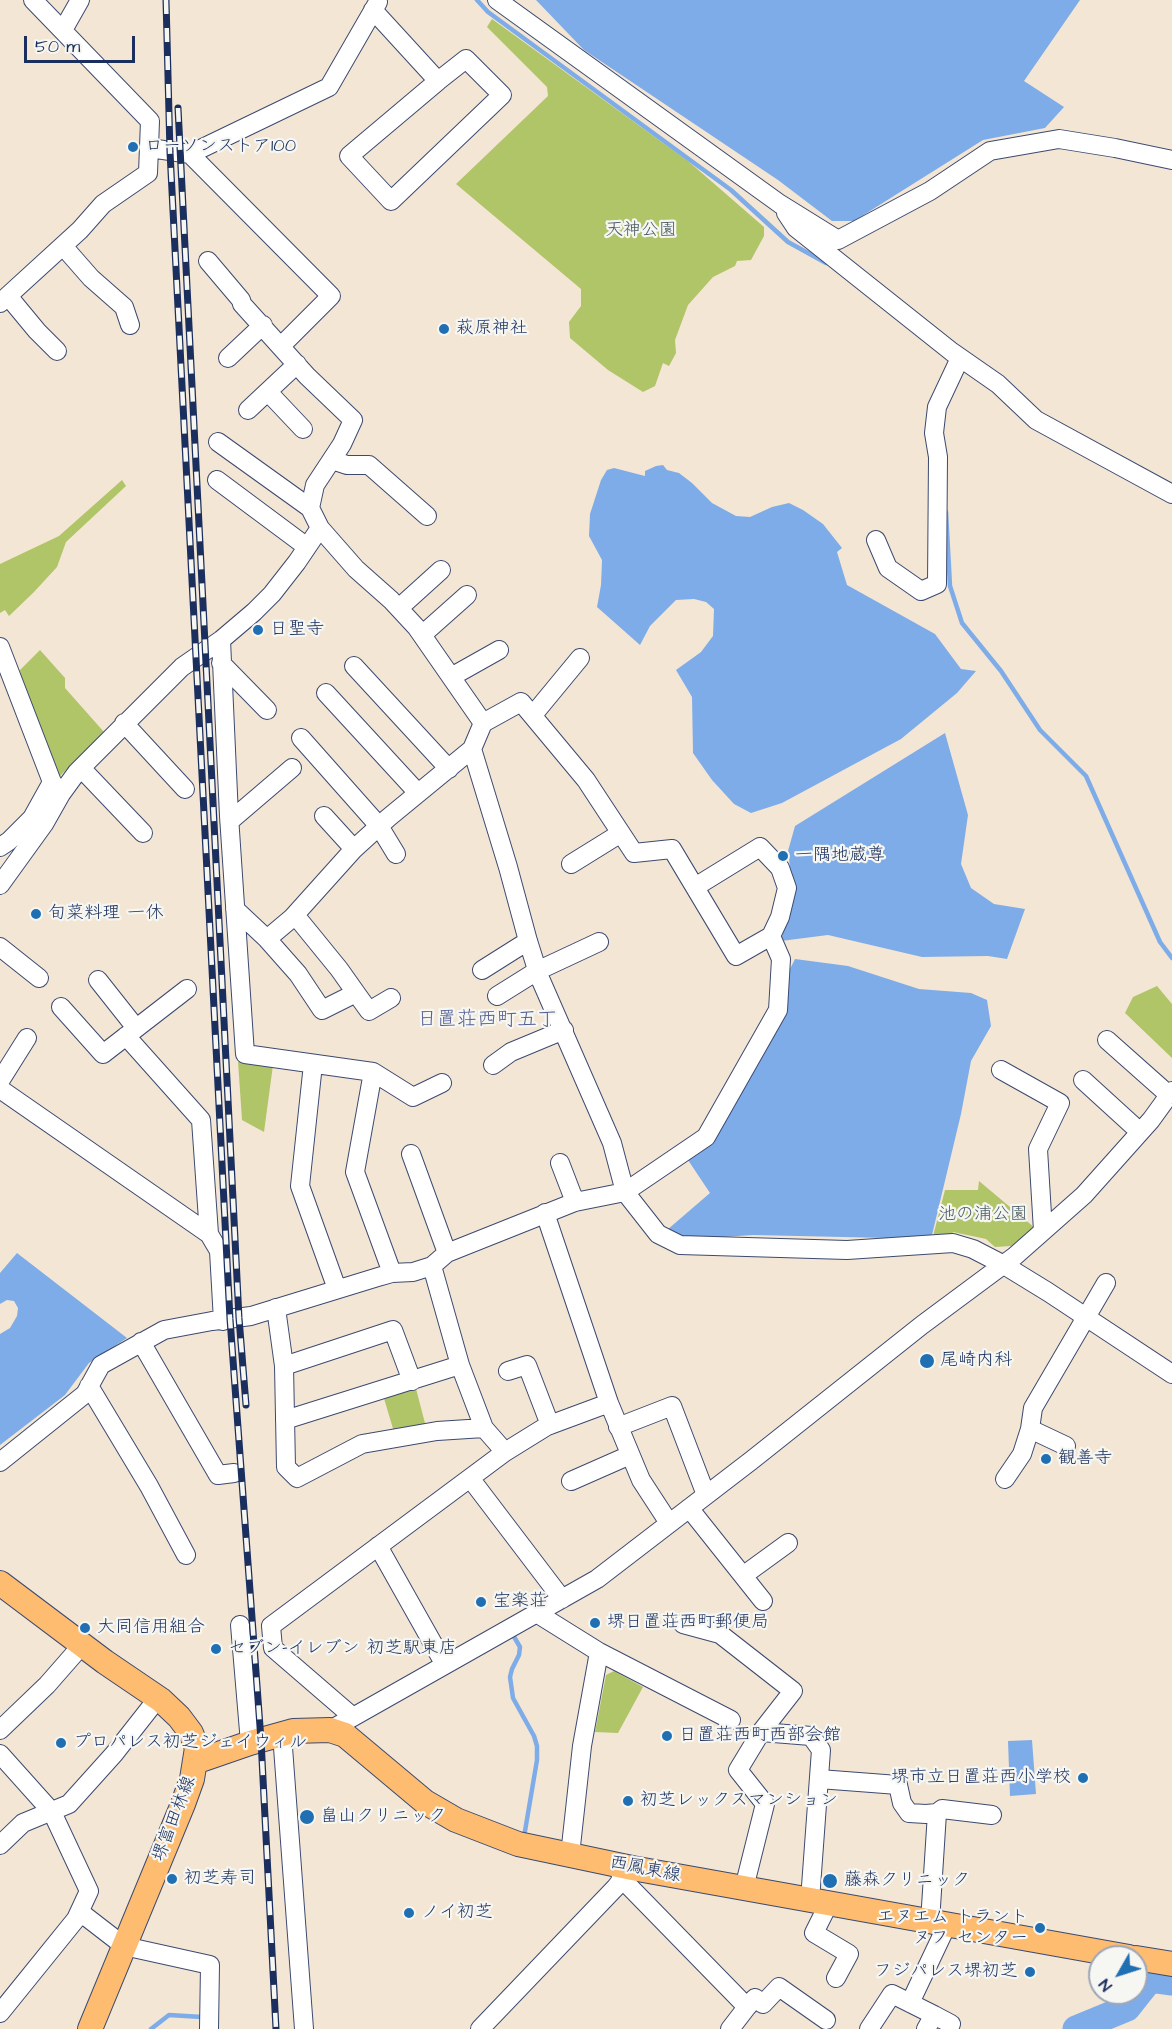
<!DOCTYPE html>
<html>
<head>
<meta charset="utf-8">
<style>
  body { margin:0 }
  #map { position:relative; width:1172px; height:2029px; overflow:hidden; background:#f4e6d4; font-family:"Architects Daughter",sans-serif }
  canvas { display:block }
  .north { position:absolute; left:1088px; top:1945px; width:60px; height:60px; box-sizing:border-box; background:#f6f6f2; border:2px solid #9ea6b7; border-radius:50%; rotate:231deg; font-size:16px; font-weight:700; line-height:24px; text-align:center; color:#1b2f5e }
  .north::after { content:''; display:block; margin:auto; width:21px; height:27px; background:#1f6fb2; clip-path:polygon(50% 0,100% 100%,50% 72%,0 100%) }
  .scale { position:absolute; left:24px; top:36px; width:111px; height:27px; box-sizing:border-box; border:3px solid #1b2f5e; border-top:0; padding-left:8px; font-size:18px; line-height:21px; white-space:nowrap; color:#1b2f5e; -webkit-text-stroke:4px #f6f6f2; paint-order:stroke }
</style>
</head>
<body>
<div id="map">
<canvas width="1172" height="2029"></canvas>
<div class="north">N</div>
<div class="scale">50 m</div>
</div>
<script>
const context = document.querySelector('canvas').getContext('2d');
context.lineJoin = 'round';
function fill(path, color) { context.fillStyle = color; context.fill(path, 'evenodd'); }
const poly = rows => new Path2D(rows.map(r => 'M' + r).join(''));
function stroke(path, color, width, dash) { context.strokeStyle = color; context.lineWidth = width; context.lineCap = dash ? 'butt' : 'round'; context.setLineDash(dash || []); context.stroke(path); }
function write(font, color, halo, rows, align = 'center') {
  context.font = font + ' "Architects Daughter","Klee One",sans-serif'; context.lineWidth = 4.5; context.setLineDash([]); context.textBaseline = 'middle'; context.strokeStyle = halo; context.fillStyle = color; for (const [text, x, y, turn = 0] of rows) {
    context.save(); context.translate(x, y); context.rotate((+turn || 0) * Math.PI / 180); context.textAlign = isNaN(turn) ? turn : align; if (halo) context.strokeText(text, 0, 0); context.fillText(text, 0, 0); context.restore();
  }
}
fill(poly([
  [492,19,688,161,764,227,764,236,751,260,737,261,735,266,713,277,688,305,675,340,676,353,669,366,663,363,655,386,643,392,608,370,570,338,569,322,581,306,581,289,456,184,548,96,547,87,487,27],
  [122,480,126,486,66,542,57,567,34,592,9,616,5,610,0,613,0,564,59,536],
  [40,650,65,678,65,688,104,732,60,776,54,775,24,694,20,670],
  [1157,986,1172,1004,1172,1058,1125,1013,1133,997],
  [238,1061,273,1065,264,1132,242,1120],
  [979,1181,1035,1228,1011,1246,995,1247,986,1239,953,1232,951,1238,932,1240,945,1190,978,1190],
  [415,1385,426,1427,394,1432,383,1395],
  [614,1671,643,1687,618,1733,595,1732,606,1675]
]), '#b0c468');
fill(poly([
  [536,0,1080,0,1024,81,1064,107,1045,128,983,140,854,221,832,221,778,180,584,50],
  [663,465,667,470,679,473,692,483,712,503,736,516,750,517,772,507,789,503,803,510,823,524,842,548,837,552,847,585,935,634,961,669,976,671,957,693,901,739,782,803,751,813,734,804,712,780,693,753,692,697,676,670,701,652,713,636,714,609,706,602,694,599,676,600,650,626,640,645,597,607,601,585,602,560,589,536,590,514,601,480,607,470,614,468,645,476,645,471,656,466],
  [945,733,968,815,961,864,971,888,994,904,1025,909,1007,959,988,956,922,957,828,935,781,941,793,891,788,851,795,826],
  [795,959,848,966,919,989,971,993,987,1000,991,1026,971,1061,961,1114,932,1235,887,1238,753,1235,679,1240,667,1230,710,1193,688,1160,709,1144,784,1018,790,969],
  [17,1253,127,1338,89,1363,65,1395,0,1445,0,1334,10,1328,17,1316,18,1308,14,1301,7,1300,0,1304,0,1273],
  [1032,1740,1036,1794,1010,1796,1008,1741]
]), '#7eace8');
stroke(poly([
  [477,0,488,12,731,190,788,242,826,263],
  [946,512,950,586,962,623,1001,671,1040,730,1086,776,1160,942,1172,958],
  [513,1635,520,1647,519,1655,512,1669,510,1677,513,1698,534,1736,537,1746,537,1760,524,1837],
  [151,2029,169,2015,202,2017]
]), '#7eace8', 4.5);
stroke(poly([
  [1076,2029,1127,2008,1150,1979,1172,1982]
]), '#7eace8', 27);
const minor = poly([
  [497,0,780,204,838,240,930,191,990,151,1059,139,1115,148,1172,160],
  [373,10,438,81,466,59,502,95,391,201,349,156,438,81],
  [63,30,80,0],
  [150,148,190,154,329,87,378,2],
  [190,154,331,296,281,346],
  [786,213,796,228,952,352,998,384,1036,420,1172,494],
  [63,246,91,278,124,307,130,325],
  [208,261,241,300,242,304,307,376,353,420,342,444,315,485,310,508,320,528,356,569,391,600,417,628,483,723,472,749,508,867,528,941,539,976,612,1143,625,1192,706,1137,778,1010,781,959,771,936,736,956,672,849,634,853,586,780,521,702,483,723],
  [8,296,37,331,57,351],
  [0,303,80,230,103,204,148,173,150,121,33,0],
  [228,358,263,325],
  [268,392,303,429],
  [248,410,297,364],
  [218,442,310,508],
  [332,460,347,465,369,465,427,516],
  [217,480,307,547],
  [876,540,888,568,921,591,937,584,938,457,934,433,937,407,960,358],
  [399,608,441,570],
  [422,635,467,595],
  [221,640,229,816,245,1054,373,1072,413,1097,442,1083],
  [0,647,52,782,61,794],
  [221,663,267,710],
  [354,666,449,769],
  [451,677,499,650],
  [326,693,418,793],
  [533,715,580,658],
  [124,723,185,789],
  [301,738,379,826,396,854],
  [81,768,143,833],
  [324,816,354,849],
  [230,821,292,768],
  [0,847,9,841,32,818,52,782],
  [571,864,621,833],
  [0,885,44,824,61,794,77,772,182,667,221,640,254,612,272,594,297,562,320,528],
  [695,887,760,847,780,868,787,888,780,917,771,936],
  [235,909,267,939,292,918,354,849,388,818,472,749],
  [267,939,298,974,322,1010,356,993,339,969,295,915],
  [0,947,39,978],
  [482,970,528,941],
  [98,980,136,1028],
  [356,993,369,1011,391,998],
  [497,996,537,971,599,942],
  [61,1007,103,1054,187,989],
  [126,1036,201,1120,209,1234],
  [1107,1040,1169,1095],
  [313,1064,300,1186,337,1289],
  [493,1065,511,1052,564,1030],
  [1001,1070,1060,1103,1038,1149,1043,1231],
  [373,1072,355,1172,392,1273],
  [1083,1080,1140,1132],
  [0,1081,27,1038],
  [0,1089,209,1234,219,1251,223,1321],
  [411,1154,447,1253],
  [560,1163,575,1202],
  [545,1213,609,1403],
  [432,1266,460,1365,484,1428,505,1452],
  [276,1308,284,1366,286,1467,297,1478,362,1444,437,1431,484,1428],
  [141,1342,218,1475,234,1473],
  [284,1366,393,1330,412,1381],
  [508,1371,527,1365,550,1425],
  [89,1386,149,1486,186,1555],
  [285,1420,460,1365],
  [618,1427,672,1406,706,1495],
  [1030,1429,1066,1446],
  [0,1462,85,1394,101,1365,164,1330,212,1321,251,1316,378,1277,392,1273,413,1272,432,1266,447,1253,575,1202,625,1192,658,1234,680,1245,847,1250,953,1243,973,1249,1004,1265,1048,1292,1172,1374],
  [470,1478,562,1599],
  [1005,1479,1022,1454,1030,1429,1033,1408,1106,1283],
  [571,1481,630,1455],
  [689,1508,763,1601],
  [378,1546,445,1665],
  [744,1575,788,1543],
  [538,1614,599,1652,731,1720],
  [683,1624,720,1634,793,1691,761,1732,738,1770,765,1804,744,1888],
  [240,1625,250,1743],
  [353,1717,273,1648,271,1626,505,1452,547,1426,609,1403,641,1480,669,1523],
  [0,1730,47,1685,82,1645],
  [330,1730,597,1579,752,1460,922,1325,1015,1256,1084,1195,1151,1120,1172,1091],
  [761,1732,811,1736,821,1750,810,1900],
  [282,1734,304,2029],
  [0,1754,52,1812,89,1891,76,1919,0,2013],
  [819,1779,898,1785,902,1803,909,1813,926,1814,937,1813,942,1809,992,1815],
  [0,1845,23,1823,69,1804,114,1754,158,1698],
  [570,1855,582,1746,599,1652],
  [622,1879,747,2007,730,2029],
  [829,1903,814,1933,849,1954,836,1978],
  [80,1912,124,1946,210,1965,209,2029],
  [930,1922,937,1813],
  [910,2003,947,1925],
  [747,2007,755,1998,763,2004,779,1987,826,2020],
  [934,2015,951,2024],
  [480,2029,616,1887,622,1879,618,1865],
  [869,2029,892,1994,934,2015,926,2029]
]);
const major = poly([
  [0,1583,105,1662,161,1700,179,1717,191,1733,197,1748,192,1779,183,1804,90,2029],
  [195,1762,250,1743,293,1731,330,1730,345,1735,425,1802,456,1820,518,1844,632,1868,1129,1957],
  [1136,1958,1172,1964]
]);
stroke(minor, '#3c4a70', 20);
stroke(major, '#3c4a70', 26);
stroke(minor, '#fff', 18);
stroke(major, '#fdbc70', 24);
const rail = poly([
  [166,0,170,152,230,1319,261,1740,276,2029],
  [178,108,239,1318,246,1405]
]);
stroke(rail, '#1b2f5e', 7);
stroke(rail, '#f6f6f2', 4.5, [14]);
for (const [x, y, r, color] of [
  [133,147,6,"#1f6fb2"],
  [444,329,6,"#1f6fb2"],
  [258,630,6,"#1f6fb2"],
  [783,856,6,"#1f6fb2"],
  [36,914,6,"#1f6fb2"],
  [927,1361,8,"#1f6fb2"],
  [1046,1459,6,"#1f6fb2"],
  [481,1602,6,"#1f6fb2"],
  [595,1623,6,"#1f6fb2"],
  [85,1628,6,"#1f6fb2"],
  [216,1649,6,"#1f6fb2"],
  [667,1736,6,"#1f6fb2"],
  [61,1743,6,"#1f6fb2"],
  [1083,1778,6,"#1f6fb2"],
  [628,1801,6,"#1f6fb2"],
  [307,1817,8,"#1f6fb2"],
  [172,1879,6,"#1f6fb2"],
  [830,1881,8,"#1f6fb2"],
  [409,1913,6,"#1f6fb2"],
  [1040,1928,6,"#1f6fb2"],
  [1030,1972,6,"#1f6fb2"]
]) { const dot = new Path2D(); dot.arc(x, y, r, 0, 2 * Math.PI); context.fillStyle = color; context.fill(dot); stroke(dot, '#f6f6f2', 2); }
write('18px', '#1b2f5e', '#f6f6f2', [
  ["ローソンストア100",145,147],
  ["萩原神社",456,329],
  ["日聖寺",270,630],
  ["一隅地蔵尊",795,856],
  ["旬菜料理 一休",48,914],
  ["尾崎内科",940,1361],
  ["観善寺",1058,1459],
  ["宝楽荘",493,1602],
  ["堺日置荘西町郵便局",607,1623],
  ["大同信用組合",97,1628],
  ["セブン-イレブン 初芝駅東店",228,1649],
  ["日置荘西町西部会館",679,1736],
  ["プロパレス初芝ジェイウィル",73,1743],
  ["堺市立日置荘西小学校",1071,1778,"right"],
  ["初芝レックスマンション",640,1801],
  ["畠山クリニック",320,1817],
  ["初芝寿司",184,1879],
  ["藤森クリニック",844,1881],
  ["ノイ初芝",421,1913],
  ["エヌエム トラント",1028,1918,"right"],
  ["ヌフ センター",1028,1939,"right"],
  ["フジパレス堺初芝",1018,1972,"right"]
], 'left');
write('18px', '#485c61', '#f6f6f2', [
  ["天神公園",641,231],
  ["池の浦公園",983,1215]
]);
write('18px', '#1b2f5e', '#f6f6f2', [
  ["堺富田林線",175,1819,-69],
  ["西鳳東線",645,1870,11]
]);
write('20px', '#565f94', '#f6f6f2', [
  ["日置荘西町五丁",487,1021]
]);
</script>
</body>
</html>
